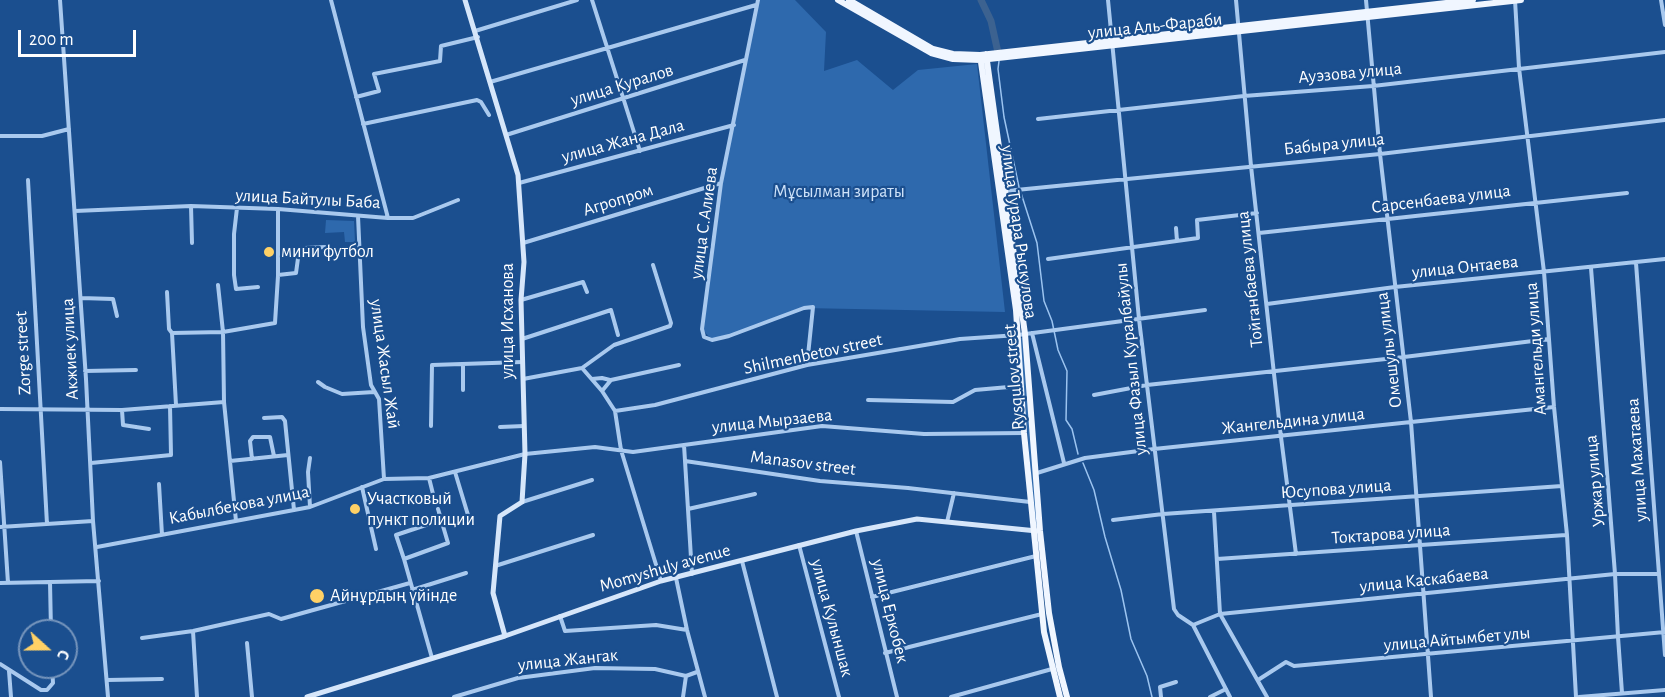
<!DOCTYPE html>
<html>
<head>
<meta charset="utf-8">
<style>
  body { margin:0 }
  #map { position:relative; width:1665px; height:697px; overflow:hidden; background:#1b4f8f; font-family:"Alegreya Sans",sans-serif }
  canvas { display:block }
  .north { position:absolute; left:18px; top:619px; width:60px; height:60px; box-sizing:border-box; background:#1b4f8f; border:2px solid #7695bc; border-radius:50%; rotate:111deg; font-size:16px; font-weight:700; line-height:24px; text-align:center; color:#fff }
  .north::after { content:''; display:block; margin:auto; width:21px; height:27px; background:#ffd166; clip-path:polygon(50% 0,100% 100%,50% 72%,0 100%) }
  .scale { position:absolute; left:18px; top:30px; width:118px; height:27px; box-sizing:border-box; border:3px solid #fff; border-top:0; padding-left:8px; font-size:18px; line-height:21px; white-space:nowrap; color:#fff; -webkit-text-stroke:4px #1b4f8f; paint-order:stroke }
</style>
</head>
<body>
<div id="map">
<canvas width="1665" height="697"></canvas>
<div class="north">С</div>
<div class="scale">200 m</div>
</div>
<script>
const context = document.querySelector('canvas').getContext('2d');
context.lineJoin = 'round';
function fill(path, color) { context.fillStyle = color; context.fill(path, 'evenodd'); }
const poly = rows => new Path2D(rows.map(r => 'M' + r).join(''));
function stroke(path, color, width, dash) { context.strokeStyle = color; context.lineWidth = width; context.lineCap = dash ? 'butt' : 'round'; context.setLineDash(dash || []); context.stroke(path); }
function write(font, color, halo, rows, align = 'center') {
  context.font = font + ' "Alegreya Sans",sans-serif'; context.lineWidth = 4.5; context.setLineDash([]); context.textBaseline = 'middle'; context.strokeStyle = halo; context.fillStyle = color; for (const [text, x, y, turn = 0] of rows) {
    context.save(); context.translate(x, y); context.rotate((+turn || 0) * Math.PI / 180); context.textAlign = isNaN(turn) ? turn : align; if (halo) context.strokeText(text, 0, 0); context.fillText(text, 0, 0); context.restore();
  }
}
fill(poly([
  [758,0,795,0,826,32,824,71,857,60,893,90,918,70,977,64,1005,312,804,308,729,336,712,340,702,329,721,183],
  [326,220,354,221,355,242,345,242,344,232,325,233],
  [1020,338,1023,338,1039,526,1035,526]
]), '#2e69ad');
stroke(poly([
  [999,61,998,69,1004,117,1019,187],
  [1021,193,1037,243,1044,301,1052,321,1058,350,1067,371,1066,420,1072,429,1078,454],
  [1083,463,1094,490,1105,537,1121,590,1131,639,1147,676,1152,697]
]), '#9cc4f0', 1.5);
stroke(poly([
  [981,0,991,21,999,57]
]), '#3c6290', 7);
stroke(poly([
  [60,0,86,379,93,521,108,697],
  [592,0,640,151],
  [758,0,721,183,702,329,704,337,712,340,729,336,804,308,813,307,807,365],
  [1108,0,1139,319,1174,609,1178,615,1193,625,1230,697],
  [1236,0,1251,166,1281,437,1296,554],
  [1366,0,1380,154,1411,422,1431,697],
  [1515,0,1519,68,1544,272,1554,407,1567,535,1576,697],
  [1661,0,1665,25],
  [475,31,577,0],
  [490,82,756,5],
  [356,97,379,91,374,74,440,61,441,46,478,37],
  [1038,119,1244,96,1373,86,1665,52],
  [363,124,477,100,481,102,489,115],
  [506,135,745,60],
  [0,136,42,136,69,129],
  [28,180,47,524],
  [519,183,734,125],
  [1006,191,1380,154,1665,120],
  [191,206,192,243],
  [237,208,234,234,234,275,236,289,258,287],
  [75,211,191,206,278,209,388,218,331,0],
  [358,216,363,327,371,385,379,399,384,479],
  [388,218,413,218,458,200],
  [1176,228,1177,241],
  [1259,233,1627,193],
  [523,243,721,183],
  [1048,259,1198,238,1197,220,1257,213],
  [1636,263,1665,655],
  [1591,268,1615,574,1618,637,1622,693],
  [278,275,296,273,299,251,305,248,326,247],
  [218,285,223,332,224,402,236,521],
  [167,292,169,329,172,333,176,405],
  [81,298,113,299,117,316],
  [521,300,583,282,587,292],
  [1267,304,1395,287,1665,259],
  [172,333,223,332,275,323,278,276,278,209],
  [1032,333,1064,463],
  [522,339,611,310,618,335],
  [582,368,614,345,670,326,671,323,653,265],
  [85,371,136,370],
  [523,379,582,368,602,391,615,411,621,450,661,581],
  [592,379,602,378,610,380],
  [318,382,325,387,342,394,374,392],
  [463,390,463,364],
  [602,391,611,380,679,365],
  [1094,395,1147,385,1404,357,1549,339],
  [868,400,953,402,975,390,1020,386],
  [0,409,122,410,224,402],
  [122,410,123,425,149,429],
  [615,411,655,405,807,365,960,339,1018,335,1205,310],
  [264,418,282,417,285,421,294,510],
  [431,426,432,365,522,362],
  [500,427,524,426],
  [684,445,685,461],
  [252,459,250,441,253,437,270,437,274,456],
  [230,461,288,455],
  [0,462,8,583],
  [91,463,171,455,170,406],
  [455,472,468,515],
  [1037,473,1085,458,1154,449,1554,407],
  [429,478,434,498],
  [159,484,162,535],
  [362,487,376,549],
  [522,502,592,480],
  [310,507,308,472,310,458],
  [688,509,755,494],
  [1214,512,1220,614,1267,697],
  [1113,520,1163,514,1562,486],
  [947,522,954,493],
  [0,527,93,521],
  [856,531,897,697],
  [799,545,839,697],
  [97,547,310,507,384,479,429,478,525,454,595,447,633,452,822,426,924,434,1024,433],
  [404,559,396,535,441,520],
  [1217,559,1566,535],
  [742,561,777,697],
  [495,566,593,535],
  [692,574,685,461,820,481,908,488,1030,502],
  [676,578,687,630,705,697],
  [50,582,51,631],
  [0,583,99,581],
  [412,590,466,573],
  [872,597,1036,556],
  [560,616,565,631,656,625,687,630],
  [1193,625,1220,614,1615,574,1659,574],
  [193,631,197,697],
  [142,638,193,631,269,614,281,619,410,583],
  [247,643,252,697],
  [885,653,1042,614],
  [432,658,404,559,448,543,438,509],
  [0,664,41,690,47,690,53,683,52,667],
  [9,671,11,697],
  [107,680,162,679],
  [1258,680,1286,662,1294,666,1665,632],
  [454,697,518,678,595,668,655,669,686,676],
  [683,697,686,676,697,672],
  [951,697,1052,669],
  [1161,697,1160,687,1176,682],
  [1210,697,1226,689],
  [1579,697,1665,690]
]), '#a9c9ee', 4);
stroke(poly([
  [465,0,518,175,524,262,521,300,525,454,522,502,500,516,493,593,505,636],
  [307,697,505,636,661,581,856,531,917,519,1037,531]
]), '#d6e6fa', 5);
stroke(poly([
  [838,0,931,53,953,59,980,60,1521,0],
  [849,0,933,49,953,54,980,55,1473,0],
  [986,54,1025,334,1040,531,1049,613,1059,667,1067,697],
  [980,55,1016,310,1024,433,1044,632,1060,697]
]), '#f0f6ff', 6);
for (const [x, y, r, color] of [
  [269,252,6,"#ffd166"],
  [355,509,6,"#ffd166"],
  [317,596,8,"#ffd166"]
]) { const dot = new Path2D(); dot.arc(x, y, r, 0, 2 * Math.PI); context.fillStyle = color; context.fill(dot); stroke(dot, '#1b4f8f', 2); }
write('18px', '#fff', '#1b4f8f', [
  ["улица Аль-Фараби",1155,26,-6],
  ["Ауэзова улица",1350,73,-5],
  ["улица Куралов",622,85,-17],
  ["улица Жана Дала",623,141,-15],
  ["Бабыра улица",1334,144,-6],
  ["улица Байтулы Баба",308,199,3],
  ["Сарсенбаева улица",1441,199,-7],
  ["Агропром",618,200,-17],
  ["улица С.Алиева",704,223,-82],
  ["улица Турара Рыскулова",1019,232,82],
  ["улица Онтаева",1465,267,-6],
  ["Тойганбаева улица",1250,279,-96],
  ["улица Исханова",508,321,-90],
  ["Акжиек улица",70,349,-93],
  ["Амангельди улица",1536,349,-94],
  ["Омешулы улица",1389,350,-97],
  ["Zorge street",23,353,-93],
  ["Shilmenbetov street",813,354,-12],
  ["улица Фазыл Куралбайулы",1131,359,-96],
  ["улица Жасыл Жай",385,364,82],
  ["Rysqulov street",1014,377,-95],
  ["улица Мырзаева",772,421,-6],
  ["Жангельдина улица",1293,421,-6],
  ["улица Махатаева",1637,460,-94],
  ["Manasov street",803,463,7],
  ["Уржар улица",1595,481,-95],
  ["Юсупова улица",1336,489,-4],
  ["Кабылбекова улица",239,505,-11],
  ["Токтарова улица",1391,534,-4],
  ["Momyshuly avenue",665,568,-16],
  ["улица Каскабаева",1424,580,-6],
  ["улица Еркобек",890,611,76],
  ["улица Кулыншак",832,618,75],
  ["улица Айтымбет улы",1457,639,-5],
  ["улица Жангак",568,660,-6]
]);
write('18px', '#cfe3fa', '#1b4f8f', [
  ["Мұсылман зираты",839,192]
]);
write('18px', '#fff', '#1b4f8f', [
  ["мини футбол",281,252],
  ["Участковый",367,499],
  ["пункт полиции",367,520],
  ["Айнұрдың үйінде",330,596]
], 'left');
</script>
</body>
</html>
